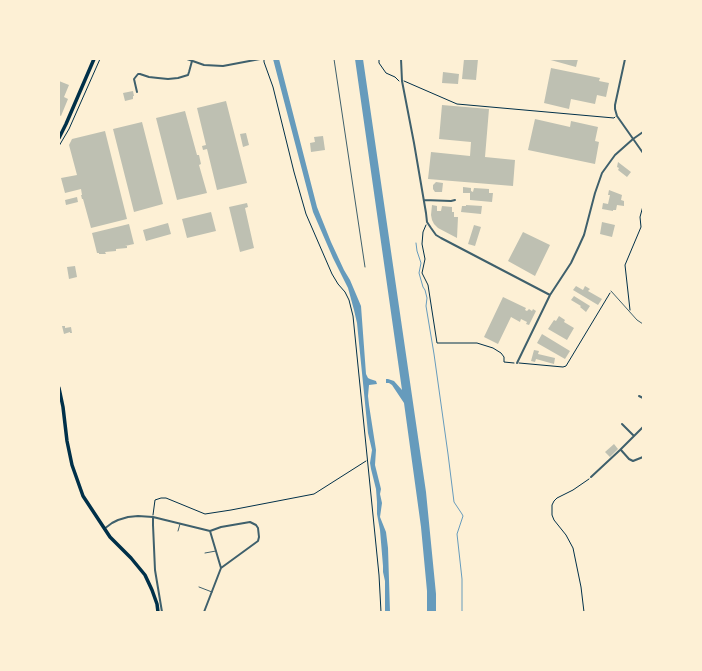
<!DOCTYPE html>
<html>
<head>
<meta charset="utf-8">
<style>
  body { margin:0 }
  #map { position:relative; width:702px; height:671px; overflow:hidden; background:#fdf0d5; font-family:Mulish,sans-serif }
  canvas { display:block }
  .frame { position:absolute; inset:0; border:60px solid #fdf0d5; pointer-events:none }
</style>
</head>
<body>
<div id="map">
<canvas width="702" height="671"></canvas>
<div class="frame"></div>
</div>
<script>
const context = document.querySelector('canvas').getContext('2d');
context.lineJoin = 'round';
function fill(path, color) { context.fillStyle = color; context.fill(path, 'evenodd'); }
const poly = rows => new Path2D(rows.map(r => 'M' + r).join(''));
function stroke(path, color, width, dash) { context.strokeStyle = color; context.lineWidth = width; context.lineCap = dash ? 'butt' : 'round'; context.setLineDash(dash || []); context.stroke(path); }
fill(poly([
  [273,59,279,59,317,207,331,242,344,270,350,280,361,306,366,374,368,378,370,379,376,381,377,384,369,385,368,396,369,405,376,450,375,465,381,489,380,494,382,503,380,517,386,532,388,548,390,612,385,612,385,581,383,572,383,566,380,530,377,514,377,502,376,489,371,469,370,463,372,450,368,433,357,323,354,310,348,288,333,258,313,212],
  [355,59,363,59,426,492,436,594,436,612,427,612,427,591,421,527,404,403,392,385,389,383,386,383,386,379,388,379,394,381,402,390]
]), '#669bbc');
stroke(poly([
  [416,243,417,251,421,263,419,273,423,287,425,290,427,298,426,306,434,354,448,454,454,502,462,514,463,516,457,534,462,579,462,612]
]), '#669bbc', 1);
fill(poly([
  [464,59,478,59,476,80,462,79],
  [547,59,578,59,576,67],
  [551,68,600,78,599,81,609,83,606,97,597,95,595,104,571,99,569,109,544,103],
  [443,72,459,74,458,84,442,83],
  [59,81,69,85,64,97,68,99,61,116,59,115],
  [133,91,134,96,133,96,133,99,125,101,123,93],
  [226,101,247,183,217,190,207,149,203,150,202,146,206,145,197,108],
  [442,105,489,109,485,157,515,160,513,186,428,179,431,152,470,156,471,142,439,139],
  [185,111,197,155,199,155,201,164,199,165,207,193,177,200,156,118],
  [535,119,570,127,571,121,598,127,595,141,599,142,595,164,528,150],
  [142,122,163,204,134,212,113,129],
  [105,131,127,219,91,228,83,199,82,199,81,195,82,195,81,189,65,193,61,178,77,175,69,145,72,139],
  [246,133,249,145,243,147,240,134],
  [323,136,325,150,311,152,310,143,315,142,314,137],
  [618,162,631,172,627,177,618,170,619,168,617,167],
  [436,182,443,183,442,192,435,192,433,189,433,185],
  [463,187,471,188,471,191,473,192,474,188,489,189,489,193,493,193,492,202,470,200,470,193,463,193],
  [609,190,622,195,621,200,624,201,624,206,617,205,616,210,613,210,613,211,602,209,603,203,608,204,610,195,608,195],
  [77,197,78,202,66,205,65,200],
  [247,203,248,207,245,208,254,248,240,252,229,207],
  [432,205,437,206,437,211,441,211,442,206,452,207,452,212,454,212,454,217,458,217,457,238,438,228,434,224,432,220,431,215],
  [466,205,482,206,481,214,461,212,462,206,466,206],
  [211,212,216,231,187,238,182,219],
  [602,222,615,225,612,237,600,234],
  [168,223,171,234,146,241,143,230],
  [129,224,134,244,125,246,127,246,127,248,116,249,116,251,105,252,106,254,99,254,99,253,97,253,92,233],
  [474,225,481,227,475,246,468,244],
  [523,232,550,245,535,276,508,261],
  [75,266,77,277,69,279,67,267],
  [576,286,583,290,585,286,590,289,588,291,602,299,598,305,573,290],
  [574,296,590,306,586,312,580,307,581,306,571,300],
  [503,297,526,308,525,310,527,311,529,309,532,311,533,309,536,311,529,325,526,324,527,322,521,319,520,322,511,317,498,344,484,337],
  [559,316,565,320,564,322,574,328,567,340,548,329,554,320,556,321],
  [62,326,65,326,65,328,71,327,72,333,70,333,70,332,64,334],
  [542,334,570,351,565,359,537,343],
  [534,350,539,351,538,354,555,358,554,364,536,359,535,362,531,361],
  [614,444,618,449,610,457,605,452]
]), '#bec0b2');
stroke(poly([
  [264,59,264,62,273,87,294,172,306,214,332,274,338,284,345,292,349,300,353,316,379,575,381,612],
  [379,59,379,63,386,73,395,77,399,81],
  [404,81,457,104,614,118,615,117],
  [59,146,69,129,100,59],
  [426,225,423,232,422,244,425,259,422,273,428,285,437,343,477,343,493,348,501,353,504,357,504,362,514,363],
  [630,310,625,265,641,227,640,217,643,206],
  [519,363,563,367,566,366,610,293],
  [153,515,155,500,161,498,166,498,205,514,231,510,314,494,366,461],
  [584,612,581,587,573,548,566,535,554,520,552,515,552,505,554,501,557,498,573,490,589,479]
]), '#003049', 1);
stroke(poly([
  [334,59,365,267],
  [611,291,637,320,643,324],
  [178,531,180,524],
  [205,553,216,551],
  [199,587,212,592]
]), '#3f606c', 1);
stroke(poly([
  [187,59,204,65,223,66,260,59],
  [401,59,402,81,414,143,426,213,427,222,431,228,436,235,441,238,550,295],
  [625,59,615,105,615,109,617,116,643,153],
  [137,92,134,79,138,74,140,74,149,77,158,78,168,79,178,78,188,75,189,72,192,61],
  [424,200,451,201,455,200],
  [517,363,550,295,571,263,579,246,584,235,595,193,602,173,615,155,633,139,643,132],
  [639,396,643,398],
  [622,424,634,436],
  [621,450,629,459,633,461,643,457],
  [591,477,620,450,643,427],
  [153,517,153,525,155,570,162,612],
  [104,529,112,523,118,520,128,517,138,516,153,517,210,531,221,568,204,612],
  [210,531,221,527,250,522,256,525,258,528,259,537,258,541,221,568]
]), '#3f606c', 2);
stroke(poly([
  [59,138,66,124,94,59],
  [59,388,63,407,67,441,72,465,83,496,110,537,131,558,145,575,152,590,157,604,158,612]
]), '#003049', 3.5);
</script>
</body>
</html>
